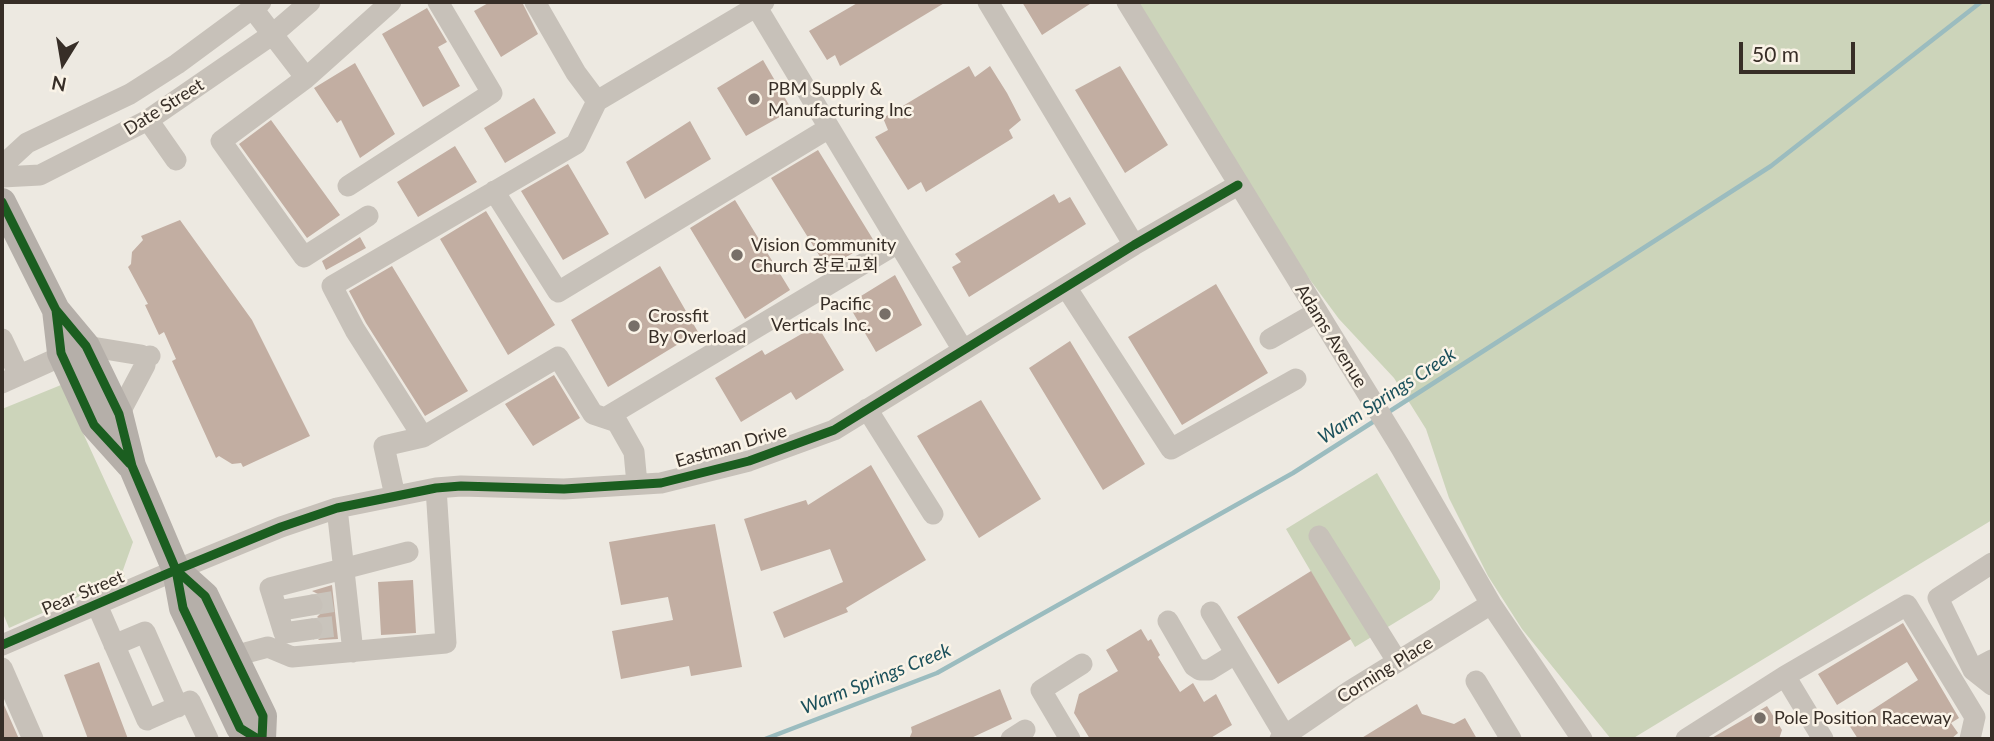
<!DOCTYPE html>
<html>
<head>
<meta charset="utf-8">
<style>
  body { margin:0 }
  #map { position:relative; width:1994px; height:741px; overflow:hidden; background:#ede9e1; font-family:Lato,sans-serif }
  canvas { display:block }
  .frame { position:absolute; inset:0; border:4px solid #372e27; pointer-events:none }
  .north { position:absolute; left:28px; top:28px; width:70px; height:70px; -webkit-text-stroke:5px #faf3e7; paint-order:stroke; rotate:191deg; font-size:19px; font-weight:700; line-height:28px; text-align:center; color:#372e27 }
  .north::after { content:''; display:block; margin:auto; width:24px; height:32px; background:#372e27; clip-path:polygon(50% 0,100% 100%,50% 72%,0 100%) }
  .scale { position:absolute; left:1739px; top:42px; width:116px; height:32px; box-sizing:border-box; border:4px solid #372e27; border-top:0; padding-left:9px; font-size:21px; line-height:24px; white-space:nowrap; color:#372e27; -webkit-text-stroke:5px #faf3e7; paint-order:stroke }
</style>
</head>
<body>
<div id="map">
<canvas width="1994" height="741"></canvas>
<div class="frame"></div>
<div class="north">N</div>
<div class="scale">50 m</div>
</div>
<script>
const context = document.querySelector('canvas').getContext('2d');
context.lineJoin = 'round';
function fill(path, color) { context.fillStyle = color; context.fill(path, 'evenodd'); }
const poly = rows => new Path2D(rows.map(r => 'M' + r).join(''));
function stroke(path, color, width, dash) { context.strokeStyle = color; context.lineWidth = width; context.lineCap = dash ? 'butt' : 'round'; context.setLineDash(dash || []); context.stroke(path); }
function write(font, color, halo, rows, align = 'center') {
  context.font = font + ' Lato,"Noto Sans KR",sans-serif'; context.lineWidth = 5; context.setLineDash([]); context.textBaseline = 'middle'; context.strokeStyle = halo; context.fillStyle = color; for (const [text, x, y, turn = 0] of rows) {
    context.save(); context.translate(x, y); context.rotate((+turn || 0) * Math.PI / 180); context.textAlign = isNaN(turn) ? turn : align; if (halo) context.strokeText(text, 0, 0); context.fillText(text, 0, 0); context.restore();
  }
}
fill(poly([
  [1138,2,1992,2,1992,520,1632,739,1611,739,1522,629,1488,576,1449,498,1426,429,1394,378,1339,319,1305,273],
  [61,385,133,542,123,570,125,576,9,628,2,611,2,409],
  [1377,473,1440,581,1440,589,1432,600,1355,647,1286,529]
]), '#ccd4ba');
stroke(poly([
  [1387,413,1771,166,1981,2],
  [765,739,937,673,1293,473,1376,420]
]), '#9bbcbf', 4.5);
fill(poly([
  [490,2,522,2,538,34,501,57,474,11],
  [859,2,946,2,840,66,835,55,827,60,809,31],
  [1022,2,1093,2,1042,35],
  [427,8,447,42,438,47,460,86,423,107,382,34],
  [763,60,792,110,746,136,717,88],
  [355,63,395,134,360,158,341,120,337,123,314,88],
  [969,66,975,77,990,66,1007,93,1021,120,1009,130,1013,138,926,192,921,182,908,190,875,137,888,130,883,118],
  [1120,66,1168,145,1125,173,1075,90],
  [534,98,556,133,505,163,484,128],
  [271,120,340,215,307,238,239,144],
  [690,121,711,159,645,199,626,162],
  [455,146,477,182,418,217,397,182],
  [818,150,874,241,827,268,771,178],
  [568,164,609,234,563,260,521,191],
  [1054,194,1059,203,1070,197,1086,224,969,297,952,267,961,262,955,254],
  [735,200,790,290,745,319,690,228],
  [486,211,555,325,508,355,440,239],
  [180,220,252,320,310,436,243,467,241,463,232,464,219,456,216,458,172,361,176,359,164,332,159,335,145,305,148,304,128,267,131,264,132,252,143,240,141,236],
  [360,237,366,248,326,270,322,261],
  [392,266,468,391,425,416,366,323,349,291],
  [660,266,698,332,608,387,571,320],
  [895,275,922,325,876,352,848,304],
  [1216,284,1268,373,1182,425,1128,337],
  [817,325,844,370,796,400,791,392,741,422,715,378,762,350,765,355],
  [1070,341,1145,464,1103,490,1029,368],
  [554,375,580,418,533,446,505,404],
  [981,400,1041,499,979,538,917,436],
  [871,465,926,560,846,608,848,612,784,638,773,612,843,582,830,549,761,571,744,519,806,500,808,505],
  [715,524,742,667,691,676,689,666,621,679,612,631,673,620,668,597,621,605,609,542],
  [1311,571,1351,639,1278,684,1237,617],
  [413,580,416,633,381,635,378,582],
  [332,585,338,639,318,640,324,634,325,628,323,621,317,617,324,610,325,603,322,596,312,591],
  [1903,623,1959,718,1951,723,1958,733,1951,739,1858,739,1849,725,1918,680,1907,662,1837,705,1818,674],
  [1141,629,1148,641,1151,639,1160,655,1158,657,1180,692,1193,683,1204,702,1216,694,1232,725,1209,739,1090,739,1074,713,1079,694,1118,671,1106,650],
  [99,662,128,739,88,739,64,675],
  [1000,689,1012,719,969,739,909,739,912,732,911,727],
  [1417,704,1422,714,1454,724,1465,718,1477,739,1360,739],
  [4,705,19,739,2,739,2,706],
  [1767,706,1782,730,1779,739,1710,739]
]), '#c2aea2');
stroke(poly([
  [312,605,337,601],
  [312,629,339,626]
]), '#c9c4bc', 21, [21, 10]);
stroke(poly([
  [535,2,576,73,597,101],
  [988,2,1134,245],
  [1127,2,1401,448,1491,604,1582,739],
  [756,6,963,350],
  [253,9,306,78],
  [597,101,764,2],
  [148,120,176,160],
  [2,166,27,143,130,94,177,64,261,2],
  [2,177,40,175,148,120,273,34,310,2],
  [348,186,492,93,438,2],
  [494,191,558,292,829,128],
  [368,216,304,257,221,141,306,78,391,2],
  [1066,287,1171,449,1296,379],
  [2,339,19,375],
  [1270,339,1317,312],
  [86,346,141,355,146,358,150,356],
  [2,383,62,356],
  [867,409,933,514],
  [119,414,145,365,146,358],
  [605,418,898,243],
  [423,437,558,357,593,414,617,422,634,452,637,484],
  [395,496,384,446,423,437,355,330,332,286,576,144,597,101],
  [337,508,353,652],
  [1319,536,1397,661],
  [1992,563,1938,598,1973,670,1992,685],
  [97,605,147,720,190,701,208,739],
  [277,611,312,605],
  [1211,612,1285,736],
  [1168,621,1194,666,1200,670,1209,670,1235,654],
  [312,629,284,633,270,588,408,552],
  [2,645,176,570,281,527,337,508,436,488,461,486,564,489,661,483,749,461,834,430,1134,245,1238,185],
  [114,645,145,632,178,707],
  [234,656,268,647,292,657,446,643,436,488],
  [2,668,33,739],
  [1973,670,1992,660],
  [1476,681,1511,739],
  [1011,739,1025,730],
  [1070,739,1041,690,1082,664],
  [1280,739,1350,691,1491,604],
  [1686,739,1785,676],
  [1823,739,1785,676,1907,605,1975,717,1970,739]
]), '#c7c1b9', 21);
stroke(poly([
  [2,202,56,310,86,346,119,414,132,466,176,570,183,608,240,728,258,739],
  [56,310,61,353,94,425,130,465],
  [176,570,205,596,263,716,262,739]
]), '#b5afa9', 28);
stroke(poly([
  [2,202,56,310,86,346,119,414,132,466,176,570,183,608,240,728,258,739],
  [56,310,61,353,94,425,130,464],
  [176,570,205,596,263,716,262,739],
  [2,645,176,570,281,527,337,508,436,488,461,486,564,489,661,483,749,461,834,430,1134,245,1238,185]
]), '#1b5e20', 9);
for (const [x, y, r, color] of [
  [754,99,7,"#776f68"],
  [737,255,7,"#776f68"],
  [885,314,7,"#776f68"],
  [634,326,7,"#776f68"],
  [1760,718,7,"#776f68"]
]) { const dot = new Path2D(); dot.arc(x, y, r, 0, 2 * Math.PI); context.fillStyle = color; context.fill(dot); stroke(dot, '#faf3e7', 2.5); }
write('18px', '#372e27', '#faf3e7', [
  ["PBM Supply &",768,89],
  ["Manufacturing Inc",768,110],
  ["Vision Community",751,245],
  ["Church 장로교회",751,266],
  ["Pacific",871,304,"right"],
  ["Verticals Inc.",871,325,"right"],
  ["Crossfit",648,316],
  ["By Overload",648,337],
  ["Pole Position Raceway",1774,718]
], 'left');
write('18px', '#372e27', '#faf3e7', [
  ["Date Street",164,107,-32],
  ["Adams Avenue",1331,336,58],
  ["Eastman Drive",731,446,-16],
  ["Pear Street",83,593,-23],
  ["Corning Place",1385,670,-32]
]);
write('italic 19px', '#1b505b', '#faf3e7', [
  ["Warm Springs Creek",1387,396,-33],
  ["Warm Springs Creek",876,679,-22]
]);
</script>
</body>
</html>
